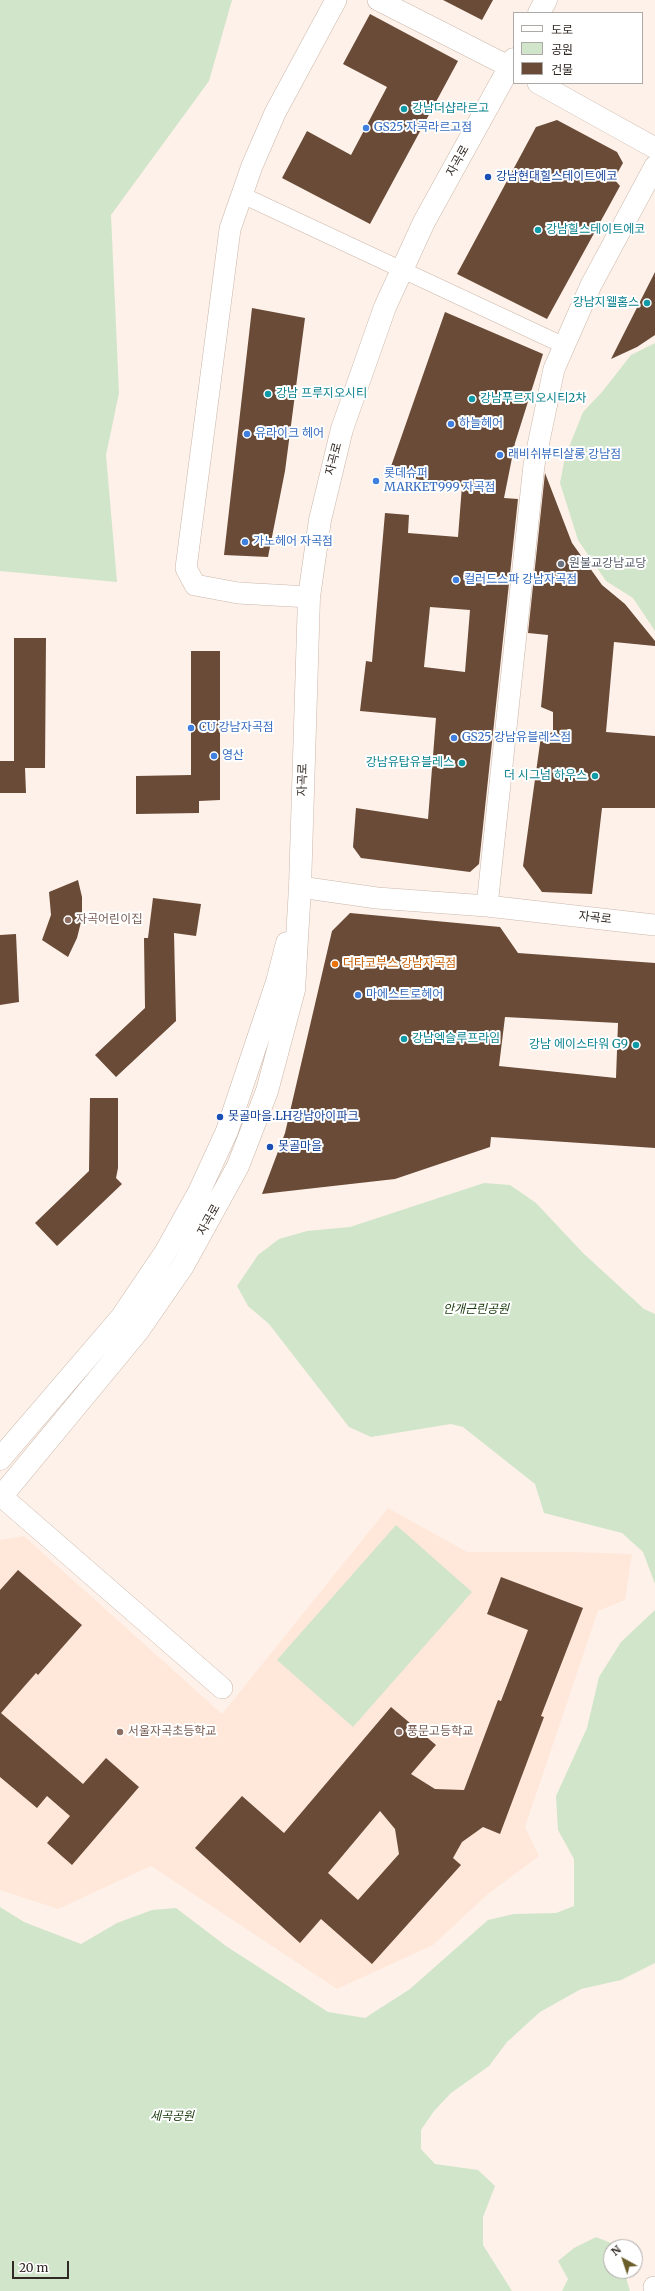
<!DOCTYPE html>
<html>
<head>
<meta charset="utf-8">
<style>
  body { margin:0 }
  #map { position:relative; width:655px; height:2291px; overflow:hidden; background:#fef1e9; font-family:Merriweather,"Noto Sans KR",serif }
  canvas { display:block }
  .legend { position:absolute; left:513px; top:12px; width:130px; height:72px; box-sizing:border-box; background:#fff; border:1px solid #ada9a7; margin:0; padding:5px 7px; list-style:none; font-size:12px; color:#312924 }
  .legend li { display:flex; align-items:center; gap:8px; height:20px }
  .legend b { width:20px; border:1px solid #ada9a7 }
  .north { position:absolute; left:603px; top:2239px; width:40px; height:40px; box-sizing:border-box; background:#fff; border:1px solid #ada9a7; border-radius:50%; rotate:320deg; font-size:11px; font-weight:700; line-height:16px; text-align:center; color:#312924 }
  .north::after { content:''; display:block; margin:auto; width:14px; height:18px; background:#6a5d2a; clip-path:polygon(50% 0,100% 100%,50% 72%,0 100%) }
  .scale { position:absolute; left:12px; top:2261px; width:57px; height:18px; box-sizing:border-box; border:2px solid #312924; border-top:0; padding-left:5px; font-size:12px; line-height:14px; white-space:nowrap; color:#312924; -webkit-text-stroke:3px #fff; paint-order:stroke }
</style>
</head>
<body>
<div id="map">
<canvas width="655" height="2291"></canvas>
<ul class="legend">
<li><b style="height:5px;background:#fff"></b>도로</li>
<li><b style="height:11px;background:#d0e5c9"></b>공원</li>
<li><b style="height:11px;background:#694b37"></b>건물</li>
</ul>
<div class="north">N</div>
<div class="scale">20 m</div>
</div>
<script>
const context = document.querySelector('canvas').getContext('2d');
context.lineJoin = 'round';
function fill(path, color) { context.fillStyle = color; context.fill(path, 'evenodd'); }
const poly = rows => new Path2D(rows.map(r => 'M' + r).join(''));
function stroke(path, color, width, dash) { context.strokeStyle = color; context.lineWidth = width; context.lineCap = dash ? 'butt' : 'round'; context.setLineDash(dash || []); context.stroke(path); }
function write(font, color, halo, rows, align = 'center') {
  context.font = font + ' Merriweather,"Noto Sans KR",serif'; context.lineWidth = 4; context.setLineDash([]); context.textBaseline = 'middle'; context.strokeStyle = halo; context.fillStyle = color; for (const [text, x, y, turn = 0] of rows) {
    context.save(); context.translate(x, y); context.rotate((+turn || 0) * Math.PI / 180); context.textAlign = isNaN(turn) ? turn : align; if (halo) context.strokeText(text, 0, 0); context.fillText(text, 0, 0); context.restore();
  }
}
fill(poly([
  [388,1508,467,1552,574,1552,632,1554,625,1600,598,1611,525,1827,539,1856,488,1894,433,1945,337,1989,151,1866,58,1909,0,1890,0,1540,24,1536,222,1714]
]), '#ffe8da');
fill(poly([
  [0,0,232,0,209,81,111,215,119,393,106,455,117,582,0,571],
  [655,343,655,631,633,598,606,581,578,540,560,483,565,457,583,412,602,392,631,355],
  [484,1183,510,1185,536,1203,583,1253,644,1309,655,1314,655,1584,643,1552,622,1533,544,1513,535,1484,463,1427,451,1424,371,1437,349,1427,269,1324,248,1306,237,1286,258,1255,279,1239,307,1231,350,1227],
  [396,1525,472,1592,353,1727,277,1660],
  [655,1610,655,1963,621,1980,581,1989,540,2012,507,2042,489,2066,451,2093,434,2111,421,2130,421,2149,435,2164,478,2170,495,2186,483,2217,483,2245,512,2291,0,2291,0,1907,24,1922,81,1944,117,1923,152,1910,176,1908,226,1946,328,2012,365,2018,410,1989,488,1920,514,1914,556,1913,574,1906,574,1859,558,1830,556,1796,587,1728,599,1677,621,1642],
  [596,2237,611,2243,613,2247,611,2247,611,2271,624,2271,630,2291,562,2291,568,2279,558,2261,574,2248]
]), '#d0e5c9');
fill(poly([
  [443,0,493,0,482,20],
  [370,14,458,61,370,224,282,178,307,131,351,155,387,87,343,64],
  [557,120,617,152,623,163,614,179,620,186,547,319,457,274,536,127],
  [655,272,655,335,637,347,611,359],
  [252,308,305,318,285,471,268,557,224,555],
  [445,312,543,354,515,443,504,498,518,499,479,864,470,872,361,858,353,847,356,808,428,819,436,718,360,711,366,661,372,662,385,513,409,515,408,533,458,537,462,486,388,475],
  [430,607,470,610,465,672,424,667],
  [545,473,572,543,602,585,625,604,655,641,655,646,614,642,606,732,655,736,655,808,602,808,592,894,542,892,523,866,541,736,553,732,553,712,541,707,548,635,528,633],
  [14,638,46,638,45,768,25,768,26,793,0,793,0,761,14,761],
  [191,651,220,651,220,800,199,801,199,813,136,814,136,776,191,775],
  [78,880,82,897,82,918,77,938,68,957,42,940,51,915,49,892],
  [153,898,201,904,196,936,174,933,176,1021,116,1077,95,1055,145,1008,144,938,148,938],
  [350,913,500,927,518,953,655,963,655,1148,491,1137,490,1147,395,1179,262,1194,285,1133,332,931],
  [505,1017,618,1023,616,1078,499,1066],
  [16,934,19,1002,0,1005,0,935],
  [90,1098,118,1098,118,1168,116,1178,122,1184,57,1246,35,1223,89,1171],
  [18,1570,82,1625,38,1675,36,1673,1,1713,83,1784,106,1758,139,1787,72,1865,47,1843,70,1816,47,1796,37,1808,0,1777,0,1590],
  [501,1577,583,1608,541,1716,544,1717,500,1834,483,1827,462,1842,453,1858,461,1865,372,1964,321,1919,300,1943,195,1848,242,1796,284,1833,391,1707,436,1745,411,1774,435,1789,464,1790,498,1700,501,1701,528,1630,487,1614],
  [380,1811,395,1829,399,1854,358,1900,328,1873]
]), '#694b37');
const pedestrian = poly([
  [242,195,565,346]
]);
const minor = poly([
  [378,0,514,69],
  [538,83,655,148],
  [309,597,238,593,195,585,186,568,230,229,252,166,275,113,336,0],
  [300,887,377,898,487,906,655,925],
  [487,906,534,465,554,369,591,285,655,166],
  [0,1495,222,1688],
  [654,2287,655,2288]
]);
const secondary = poly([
  [539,13,546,0],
  [0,1459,121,1318,165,1253,199,1192,227,1131,277,982,287,943],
  [0,1498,138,1331,183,1266,238,1166,267,1091,294,990,300,887,309,597,320,520,342,429,385,307,424,222,514,59]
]);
stroke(pedestrian, '#cbb7aa', 17);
stroke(minor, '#cbb7aa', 22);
stroke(secondary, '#cbb7aa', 23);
stroke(pedestrian, '#fff', 16);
stroke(minor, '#fff', 21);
stroke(secondary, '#fff', 22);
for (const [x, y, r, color] of [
  [404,109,4,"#0f9aa8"],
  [366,128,4,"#3f7fe0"],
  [488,177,4,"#1a4fb4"],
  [538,230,4,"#0f9aa8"],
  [647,303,4,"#0f9aa8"],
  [268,394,4,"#0f9aa8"],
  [472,399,4,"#0f9aa8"],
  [451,424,4,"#3f7fe0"],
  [247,434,4,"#3f7fe0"],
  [500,455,4,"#3f7fe0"],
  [376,481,4,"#3f7fe0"],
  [245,542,4,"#3f7fe0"],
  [561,564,4,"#6b7280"],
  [456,580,4,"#3f7fe0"],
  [191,728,4,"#3f7fe0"],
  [454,738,4,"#3f7fe0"],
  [214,756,4,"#3f7fe0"],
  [462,763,4,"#0f9aa8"],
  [595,776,4,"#0f9aa8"],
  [68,920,4,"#8d6e63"],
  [335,964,4,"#e8710a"],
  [358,995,4,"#3f7fe0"],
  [404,1039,4,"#0f9aa8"],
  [636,1045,4,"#0f9aa8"],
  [220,1117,4,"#1a4fb4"],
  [270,1147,4,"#1a4fb4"],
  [120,1732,4,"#8d6e63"],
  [399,1732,4,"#8d6e63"]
]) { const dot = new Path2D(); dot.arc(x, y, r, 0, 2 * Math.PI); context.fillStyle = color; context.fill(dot); stroke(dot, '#fff', 1.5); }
write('12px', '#0d838f', '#fff', [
  ["강남더샵라르고",412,109],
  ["강남힐스테이트에코",546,230],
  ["강남지웰홈스",639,303,"right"],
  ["강남 프루지오시티",276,394],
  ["강남푸르지오시티2차",480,399],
  ["강남유탑유블레스",454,763,"right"],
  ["더 시그넘 하우스",587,776,"right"],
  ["강남엑슬루프라임",412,1039],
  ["강남 에이스타워 G9",628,1045,"right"]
], 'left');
write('12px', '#366cbe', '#fff', [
  ["GS25 자곡라르고점",374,128],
  ["하늘헤어",459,424],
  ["유라이크 헤어",255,434],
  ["래비쉬뷰티살롱 강남점",508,455],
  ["롯데슈퍼",384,474],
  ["MARKET999 자곡점",384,488],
  ["가노헤어 자곡점",253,542],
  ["컬러드스파 강남자곡점",464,580],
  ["CU 강남자곡점",199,728],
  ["GS25 강남유블레스점",462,738],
  ["영산",222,756],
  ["마에스트로헤어",366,995]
], 'left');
write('12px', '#312924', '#fff', [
  ["자곡로",458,161,-61],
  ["자곡로",334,459,-76],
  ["자곡로",303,780,-89],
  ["자곡로",595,918,6],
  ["자곡로",209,1220,-61]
]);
write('12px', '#164399', '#fff', [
  ["강남현대힐스테이트에코",496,177],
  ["못골마을.LH강남아이파크",228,1117],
  ["못골마을",278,1147]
], 'left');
write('12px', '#5b616d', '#fff', [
  ["원불교강남교당",569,564]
], 'left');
write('12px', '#785e54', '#fff', [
  ["자곡어린이집",76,920],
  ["서울자곡초등학교",128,1732],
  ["풍문고등학교",407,1732]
], 'left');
write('12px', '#c56008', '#fff', [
  ["더타코부스 강남자곡점",343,964]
], 'left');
write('italic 12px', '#17380a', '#fff', [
  ["안개근린공원",476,1310],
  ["세곡공원",172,2117]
]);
</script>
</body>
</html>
